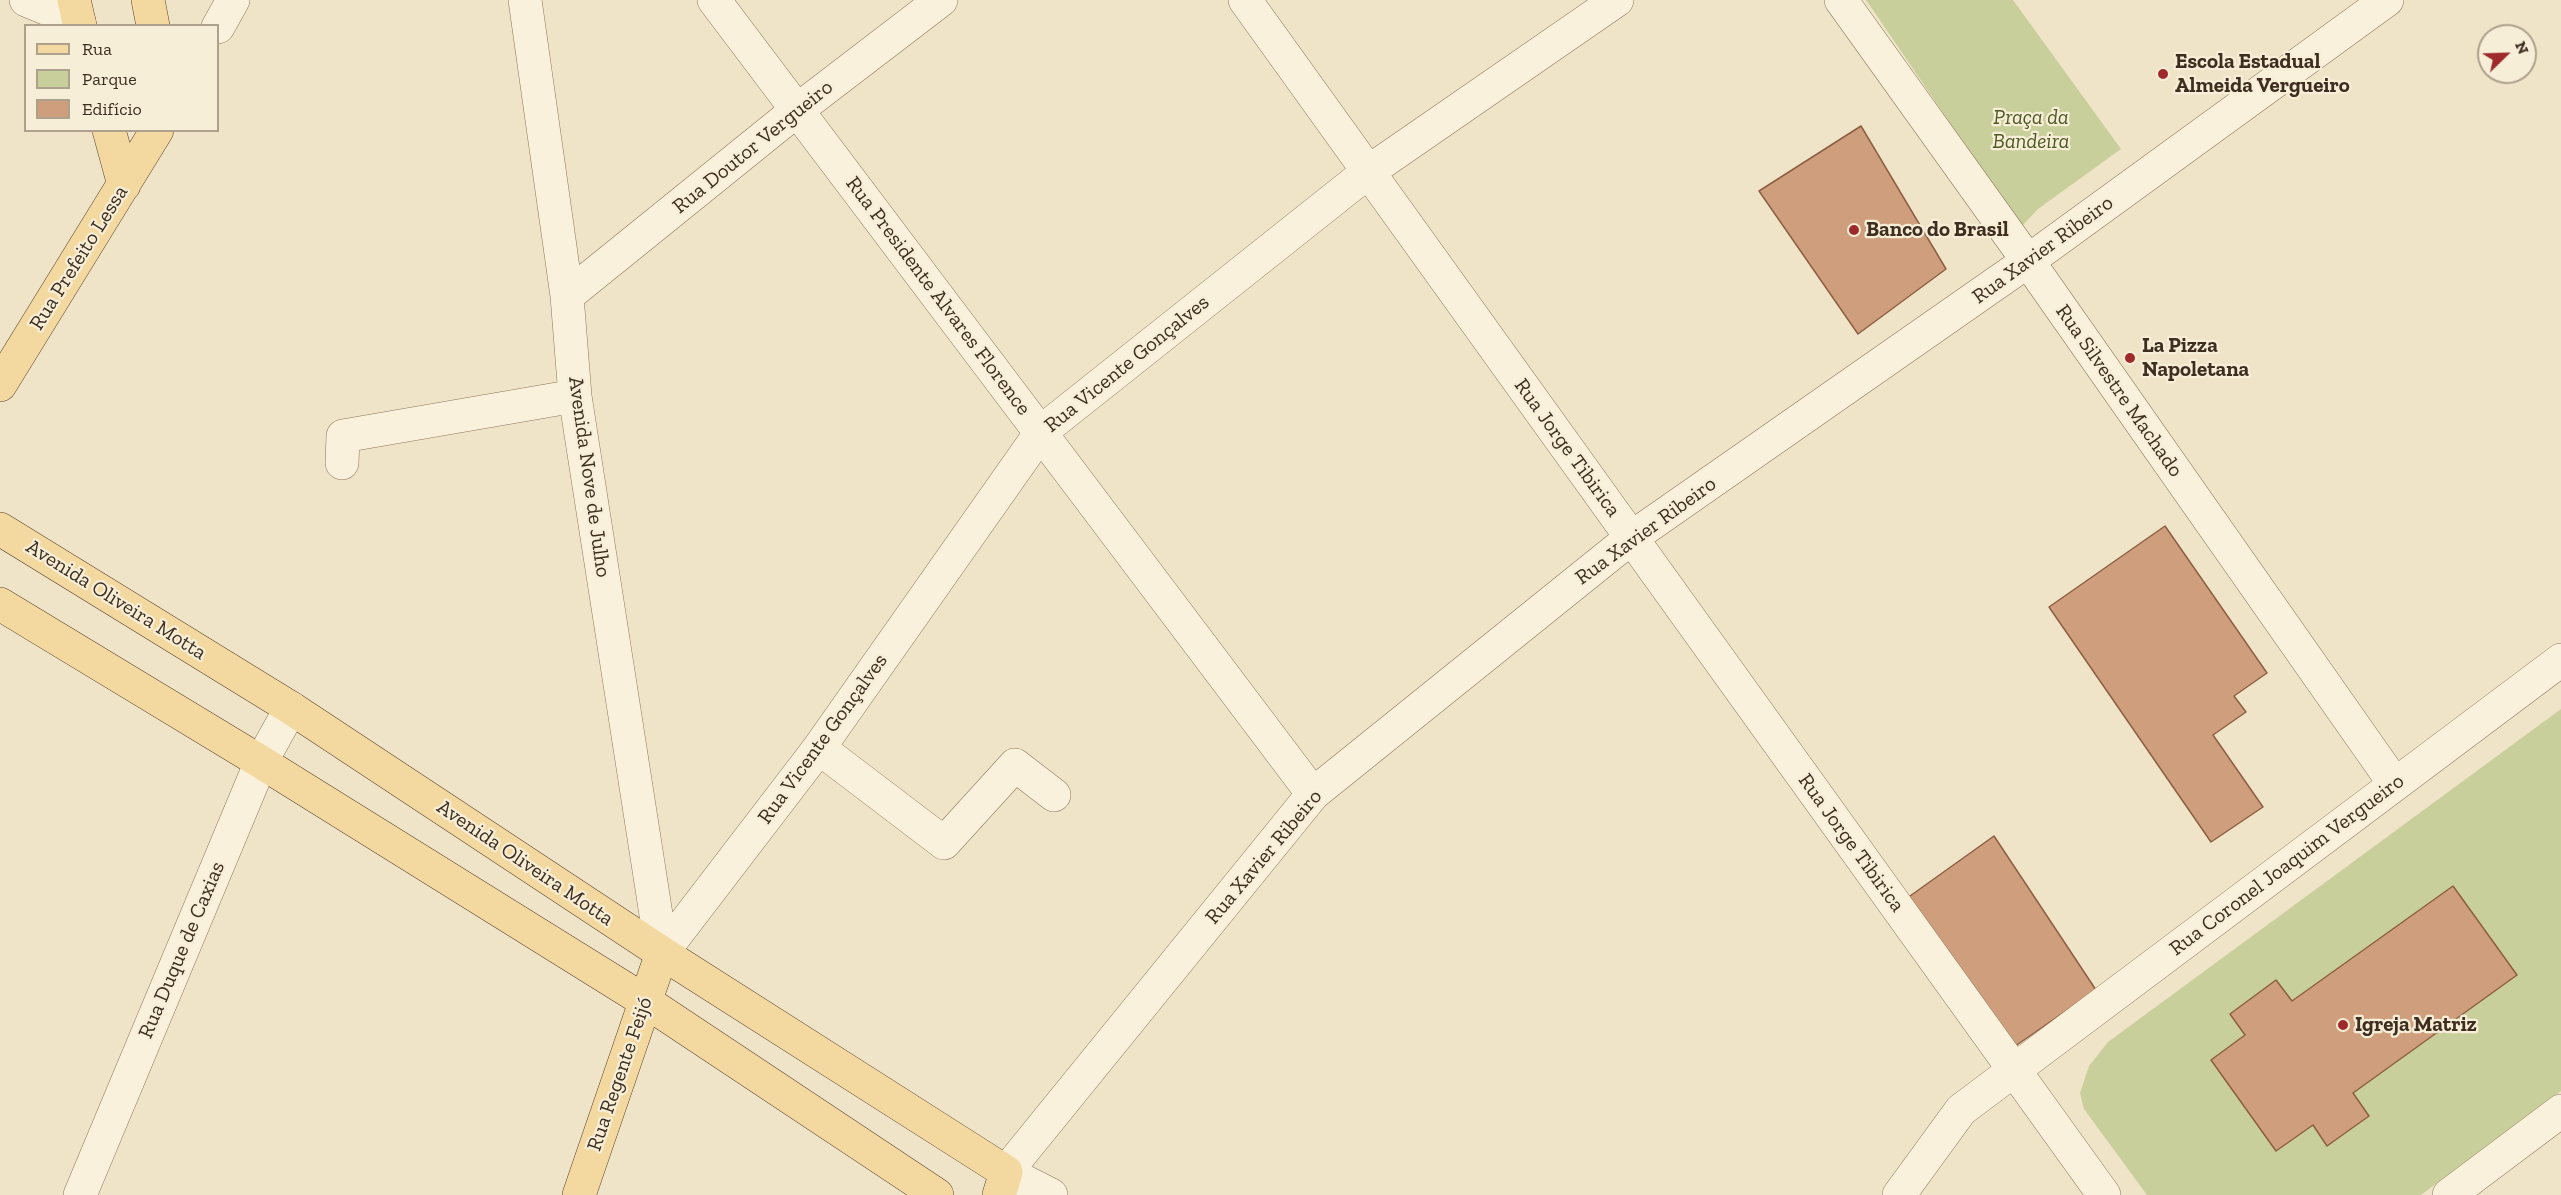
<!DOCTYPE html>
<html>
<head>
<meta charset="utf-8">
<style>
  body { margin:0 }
  #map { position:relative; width:2561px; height:1195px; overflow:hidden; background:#f0e4c8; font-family:"Zilla Slab",serif }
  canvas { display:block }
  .legend { position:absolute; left:24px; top:24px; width:195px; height:108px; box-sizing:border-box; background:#f7eed8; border:2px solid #ada18e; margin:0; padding:8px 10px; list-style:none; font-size:18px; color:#3d2e20 }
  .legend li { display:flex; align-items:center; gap:12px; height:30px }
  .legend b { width:30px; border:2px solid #ada18e }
  .north { position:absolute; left:2477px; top:24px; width:60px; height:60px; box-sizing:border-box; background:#f7eed8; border:2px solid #ada18e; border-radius:50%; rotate:67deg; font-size:16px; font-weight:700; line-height:24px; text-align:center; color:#3d2e20 }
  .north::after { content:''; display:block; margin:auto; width:21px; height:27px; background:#9e2a2b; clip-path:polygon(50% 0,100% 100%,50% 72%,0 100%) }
</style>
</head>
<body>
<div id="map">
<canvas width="2561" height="1195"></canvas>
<ul class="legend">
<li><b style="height:8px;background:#f3d9a0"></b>Rua</li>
<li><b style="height:16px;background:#c9cf9b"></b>Parque</li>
<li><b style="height:16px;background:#cf9f7d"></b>Edifício</li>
</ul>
<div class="north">N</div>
</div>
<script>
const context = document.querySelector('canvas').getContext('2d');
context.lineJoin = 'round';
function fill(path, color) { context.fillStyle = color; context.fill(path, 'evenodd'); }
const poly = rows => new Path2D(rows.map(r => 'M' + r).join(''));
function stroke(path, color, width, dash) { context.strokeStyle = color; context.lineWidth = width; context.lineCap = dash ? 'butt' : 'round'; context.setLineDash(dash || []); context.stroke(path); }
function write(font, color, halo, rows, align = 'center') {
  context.font = font + ' "Zilla Slab",serif'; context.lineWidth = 4.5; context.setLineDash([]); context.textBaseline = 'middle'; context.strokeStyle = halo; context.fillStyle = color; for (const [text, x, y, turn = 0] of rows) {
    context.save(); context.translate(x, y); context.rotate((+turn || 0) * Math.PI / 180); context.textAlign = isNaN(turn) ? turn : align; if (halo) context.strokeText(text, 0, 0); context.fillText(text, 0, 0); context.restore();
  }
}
fill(poly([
  [1866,0,2013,0,2121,149,2038,209,2021,227],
  [2561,709,2561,1091,2421,1195,2147,1195,2084,1109,2080,1093,2089,1066,2108,1042]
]), '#c9cf9b');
const building = poly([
  [1861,126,1946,269,1858,334,1759,191,1861,126],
  [2165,526,2267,673,2234,696,2246,712,2213,735,2263,807,2211,842,2049,607,2165,526],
  [1994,836,2096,990,2011,1049,1896,906,1994,836],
  [2453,886,2517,975,2353,1093,2369,1116,2327,1146,2313,1125,2276,1151,2211,1060,2245,1035,2230,1014,2276,980,2292,1001,2453,886]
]);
fill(building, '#cf9f7d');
stroke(building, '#8d5f41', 1.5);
const minor = poly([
  [26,0,79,22],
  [525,0,567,296,575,396,662,953],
  [714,0,1313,794],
  [1245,0,2104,1195],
  [1841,0,2028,261,2394,783],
  [218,27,233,0],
  [567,296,796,111,941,0],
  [342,463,343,436,575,396],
  [819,748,944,843,1015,765,1054,795],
  [662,953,819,748,1042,431,1368,172,1617,0],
  [80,1195,261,762,291,708],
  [1051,1195,1006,1172,1313,794,1631,538,2028,261,2387,0],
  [1899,1195,1961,1110,2561,660],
  [2449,1195,2561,1111]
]);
const major = poly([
  [74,0,80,26],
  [148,0,153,26],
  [109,130,124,185],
  [0,385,157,130],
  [0,529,291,708,662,953,1006,1172,999,1195],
  [0,604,261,762,645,1001,937,1195],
  [579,1195,662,953]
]);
stroke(minor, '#8d765c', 34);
stroke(major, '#5b4430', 34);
stroke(minor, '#faf1dc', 33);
stroke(major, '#f3d9a0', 33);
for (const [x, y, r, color] of [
  [2163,74,6,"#9e2a2b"],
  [1854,230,6,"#9e2a2b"],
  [2130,358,6,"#9e2a2b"],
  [2343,1025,6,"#9e2a2b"]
]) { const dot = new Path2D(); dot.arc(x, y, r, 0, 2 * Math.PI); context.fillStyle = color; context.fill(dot); stroke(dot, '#f7eed8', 2); }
write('bold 21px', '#3d2e20', '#f7eed8', [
  ["Escola Estadual",2175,62],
  ["Almeida Vergueiro",2175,86],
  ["Banco do Brasil",1866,230],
  ["La Pizza",2142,346],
  ["Napoletana",2142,370],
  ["Igreja Matriz",2355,1025]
], 'left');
write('italic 21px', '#4d5a26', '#f7eed8', [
  ["Praça da",2031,118],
  ["Bandeira",2031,142]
]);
write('21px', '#3d2e20', '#f7eed8', [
  ["Rua Doutor Vergueiro",753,147,-39],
  ["Rua Xavier Ribeiro",2043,250,-36],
  ["Rua Prefeito Lessa",79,258,-58],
  ["Rua Presidente Alvares Florence",938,296,53],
  ["Rua Vicente Gonçalves",1127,364,-39],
  ["Rua Silvestre Machado",2119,391,55],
  ["Rua Jorge Tibirica",1567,448,54],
  ["Avenida Nove de Julho",589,477,82],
  ["Rua Xavier Ribeiro",1646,531,-36],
  ["Avenida Oliveira Motta",116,600,32],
  ["Rua Vicente Gonçalves",823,739,-54],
  ["Rua Jorge Tibirica",1851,843,54],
  ["Rua Xavier Ribeiro",1264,857,-50],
  ["Avenida Oliveira Motta",525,863,34],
  ["Rua Coronel Joaquim Vergueiro",2287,865,-37],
  ["Rua Duque de Caxias",182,950,-67],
  ["Rua Regente Feijó",620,1074,-71]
]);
</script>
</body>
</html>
